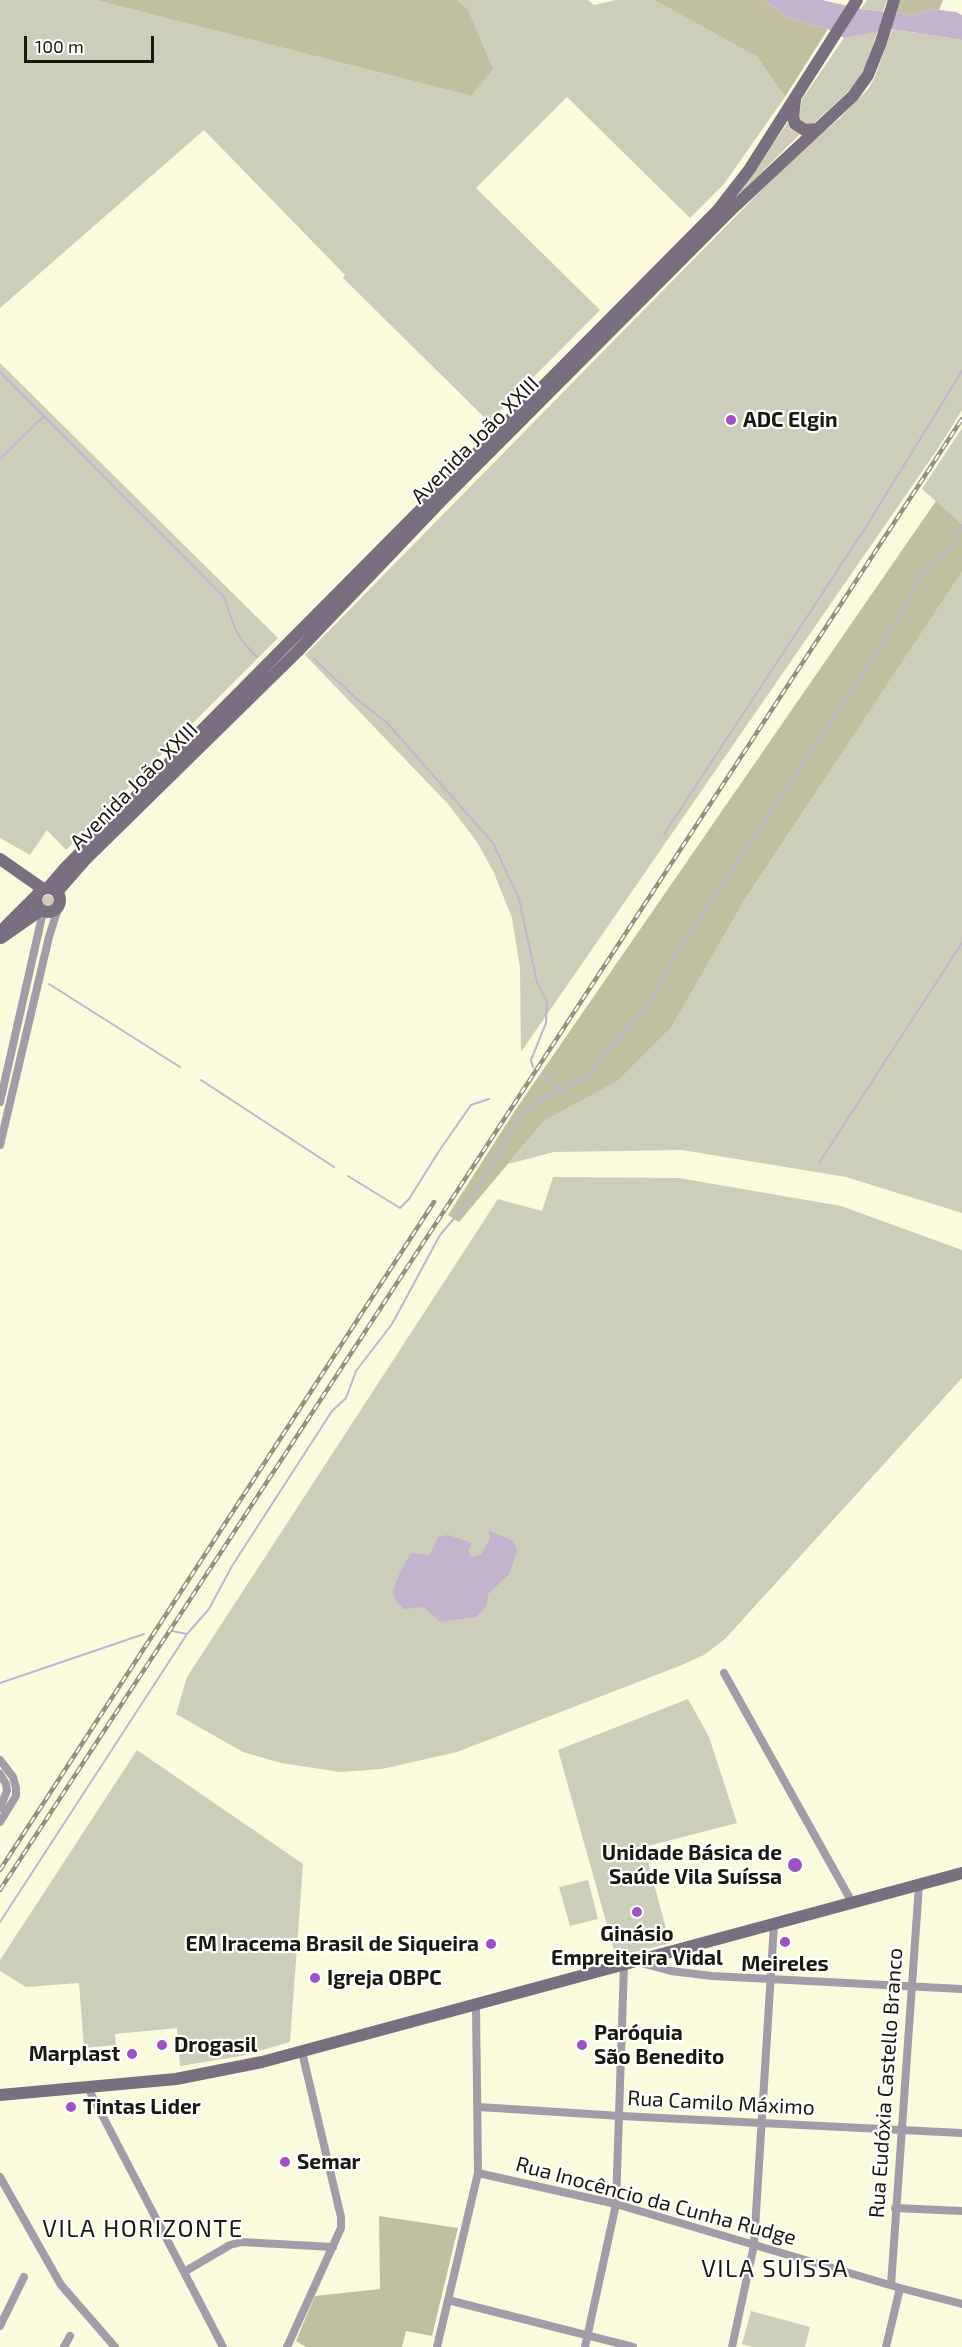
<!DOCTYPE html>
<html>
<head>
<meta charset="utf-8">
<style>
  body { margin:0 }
  #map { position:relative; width:962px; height:2347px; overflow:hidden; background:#fafadc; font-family:"Exo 2",sans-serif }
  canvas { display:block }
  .scale { position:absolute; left:24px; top:36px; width:130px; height:27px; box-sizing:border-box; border:3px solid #19190f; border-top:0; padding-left:8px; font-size:18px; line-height:21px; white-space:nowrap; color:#19190f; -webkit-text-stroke:4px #fff; paint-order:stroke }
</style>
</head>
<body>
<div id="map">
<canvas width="962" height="2347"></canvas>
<div class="scale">100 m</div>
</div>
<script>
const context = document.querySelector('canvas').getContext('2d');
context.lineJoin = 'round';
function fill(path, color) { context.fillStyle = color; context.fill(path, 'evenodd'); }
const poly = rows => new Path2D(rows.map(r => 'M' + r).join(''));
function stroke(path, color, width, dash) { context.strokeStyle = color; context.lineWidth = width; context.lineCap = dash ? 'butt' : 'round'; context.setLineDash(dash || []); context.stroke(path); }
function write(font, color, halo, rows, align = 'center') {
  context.font = font + ' "Exo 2",sans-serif'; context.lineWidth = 4.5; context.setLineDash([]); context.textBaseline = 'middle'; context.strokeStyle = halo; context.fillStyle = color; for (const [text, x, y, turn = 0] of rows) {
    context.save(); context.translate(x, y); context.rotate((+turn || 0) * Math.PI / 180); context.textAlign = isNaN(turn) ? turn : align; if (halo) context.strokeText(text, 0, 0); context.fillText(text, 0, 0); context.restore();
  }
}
fill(poly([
  [0,0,95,0,471,96,467,8,457,0,588,0,594,5,616,0,654,0,757,57,785,97,724,184,690,218,567,97,476,188,600,310,489,422,343,278,345,275,204,130,0,308],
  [867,0,887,0,883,11,861,9],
  [892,29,962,40,962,410,939,447,521,1052,520,968,512,918,494,873,477,842,448,804,305,655,796,155,840,118,868,89,875,77],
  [876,31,877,33,866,65,855,85,814,123,808,126,798,121,802,99,844,38],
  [788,122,790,129,800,134,734,200],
  [0,363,278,638,66,850,47,830,30,855,0,838],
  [962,428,962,524,922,489],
  [962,572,962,1213,846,1177,682,1150,554,1152,508,1164,544,1121,618,1081,671,1028,744,901],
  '41 902a7 7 0 1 1 14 0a7 7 0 1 1-14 0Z',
  [553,1177,679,1178,841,1206,962,1250,962,1378,725,1639,704,1655,682,1665,457,1752,382,1769,340,1772,281,1763,243,1752,176,1714,187,1677,498,1199,542,1211],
  [688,1699,709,1737,737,1823,644,1847,670,1943,616,1957,558,1750],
  [137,1750,303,1864,290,2042,241,2056,180,2066,177,2028,115,2034,116,2045,84,2048,79,1983,26,1987,0,1971,0,1960],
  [588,1880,598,1919,570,1926,559,1887],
  [751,2311,810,2327,805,2347,753,2347,742,2344]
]), '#cdceba');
fill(poly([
  [95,0,457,0,467,8,493,69,471,96],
  [654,0,764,0,787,17,828,29,785,97,757,57],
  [900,0,943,0,939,10,931,9,915,15,896,13],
  [936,501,962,524,962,572,744,901,671,1028,618,1081,544,1121,459,1222,448,1215,516,1109],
  [379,2216,458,2228,432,2336,406,2331,402,2347,306,2347,296,2341,315,2296,380,2289]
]), '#c0c0a1');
fill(poly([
  [764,0,822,0,861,9,915,15,931,9,956,12,962,15,962,40,892,29,844,38,828,29,787,17],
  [489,1531,514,1541,517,1552,509,1574,488,1594,487,1606,476,1617,440,1622,424,1607,404,1609,395,1600,393,1591,400,1572,411,1553,430,1555,438,1537,448,1535,472,1543,468,1551,472,1557,481,1554,490,1539]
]), '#c4b3ce');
stroke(poly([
  [0,372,224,597,234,626,242,641,257,657],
  [0,459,43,417],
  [314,659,358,700,387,723,493,843,519,899,537,982,547,1002,546,1023,531,1060,533,1067],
  [664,834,864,530,962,371],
  [49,984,180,1067],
  [542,1073,562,1090],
  [201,1080,334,1167],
  [819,1163,962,943],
  [348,1176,400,1208,409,1199,439,1151,471,1105,489,1099],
  [172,1631,187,1634],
  [0,1683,144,1634],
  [0,1922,187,1634,209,1609,232,1566,332,1411,346,1398,356,1371,392,1324,440,1235,474,1195,524,1111,539,1101,584,1079,649,1003,679,949,862,676,902,611,922,573,953,547,962,526]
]), '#c4b3ce', 2);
stroke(poly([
  [0,1102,43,912],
  [0,1145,49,937,59,905],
  [724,1673,853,1904],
  [0,1760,13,1777,16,1788,16,1796,0,1822],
  [0,1774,6,1784,7,1791,0,1808],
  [637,1962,671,1971,712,1976,962,1989],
  [88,2088,223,2347],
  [479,2107,621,2116,962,2133],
  [478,2173,616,2204,900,2288,962,2304],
  [0,2177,61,2285,115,2347],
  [895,2208,962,2211],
  [184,2272,230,2245,241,2242,333,2247],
  [891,2285,919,1885],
  [448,2300,633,2347],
  [0,2326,24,2277],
  [64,2347,70,2336],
  [287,2347,341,2228,341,2217,302,2052],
  [437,2347,478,2173,476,2006],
  [585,2347,616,2204,624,1965],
  [732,2347,754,2245,774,1924],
  [886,2347,900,2288]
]), '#a39ba7', 8);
stroke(poly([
  [795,100,793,117,795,124,805,130,818,129],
  [0,859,43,889],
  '36 900a12 12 0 1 1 24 0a12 12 0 1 1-24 0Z',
  [48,888,66,867,718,210,749,170,857,0],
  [57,892,85,860,297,652,442,500,733,208,853,96,868,75,881,42,894,0],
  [0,932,36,896],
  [1,938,41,910],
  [0,2095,176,2079,262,2062,962,1873]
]), '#7a6f80', 12);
const rail = poly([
  [0,1870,434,1202],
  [0,1890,962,419]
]);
stroke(rail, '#92927d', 4.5);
stroke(rail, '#fff', 2, [7]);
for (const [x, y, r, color] of [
  [731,420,6,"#9d51c3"],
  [795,1865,8,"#9d51c3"],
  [637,1912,6,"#9d51c3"],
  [785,1942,6,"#9d51c3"],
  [491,1944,6,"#9d51c3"],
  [315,1978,6,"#9d51c3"],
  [162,2045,6,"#9d51c3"],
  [582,2045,6,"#9d51c3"],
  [132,2054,6,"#9d51c3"],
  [71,2107,6,"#9d51c3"],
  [285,2162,6,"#9d51c3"]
]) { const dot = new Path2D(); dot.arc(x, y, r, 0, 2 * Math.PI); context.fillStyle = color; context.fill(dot); stroke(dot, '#fff', 2); }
write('bold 21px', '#19190f', '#fff', [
  ["ADC Elgin",743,420],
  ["Unidade Básica de",782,1853,"right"],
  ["Saúde Vila Suíssa",782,1877,"right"],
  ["Ginásio",637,1934,"center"],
  ["Empreiteira Vidal",637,1958,"center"],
  ["EM Iracema Brasil de Siqueira",479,1944,"right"],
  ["Meireles",785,1964,"center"],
  ["Igreja OBPC",327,1978],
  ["Paróquia",594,2033],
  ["São Benedito",594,2057],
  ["Drogasil",174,2045],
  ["Marplast",120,2054,"right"],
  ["Tintas Lider",83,2107],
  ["Semar",297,2162]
], 'left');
write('21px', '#19190f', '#fff', [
  ["Avenida João XXIII",475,440,-45],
  ["Avenida João XXIII",134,786,-45],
  ["Rua Eudóxia Castello Branco",886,2083,-86],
  ["Rua Camilo Máximo",721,2103,3],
  ["Rua Inocêncio da Cunha Rudge",656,2201,15]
]);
context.letterSpacing = '1.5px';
write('24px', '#19190f', '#fff', [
  ["VILA HORIZONTE",143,2229],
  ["VILA SUISSA",775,2269]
]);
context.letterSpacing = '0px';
</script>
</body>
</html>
